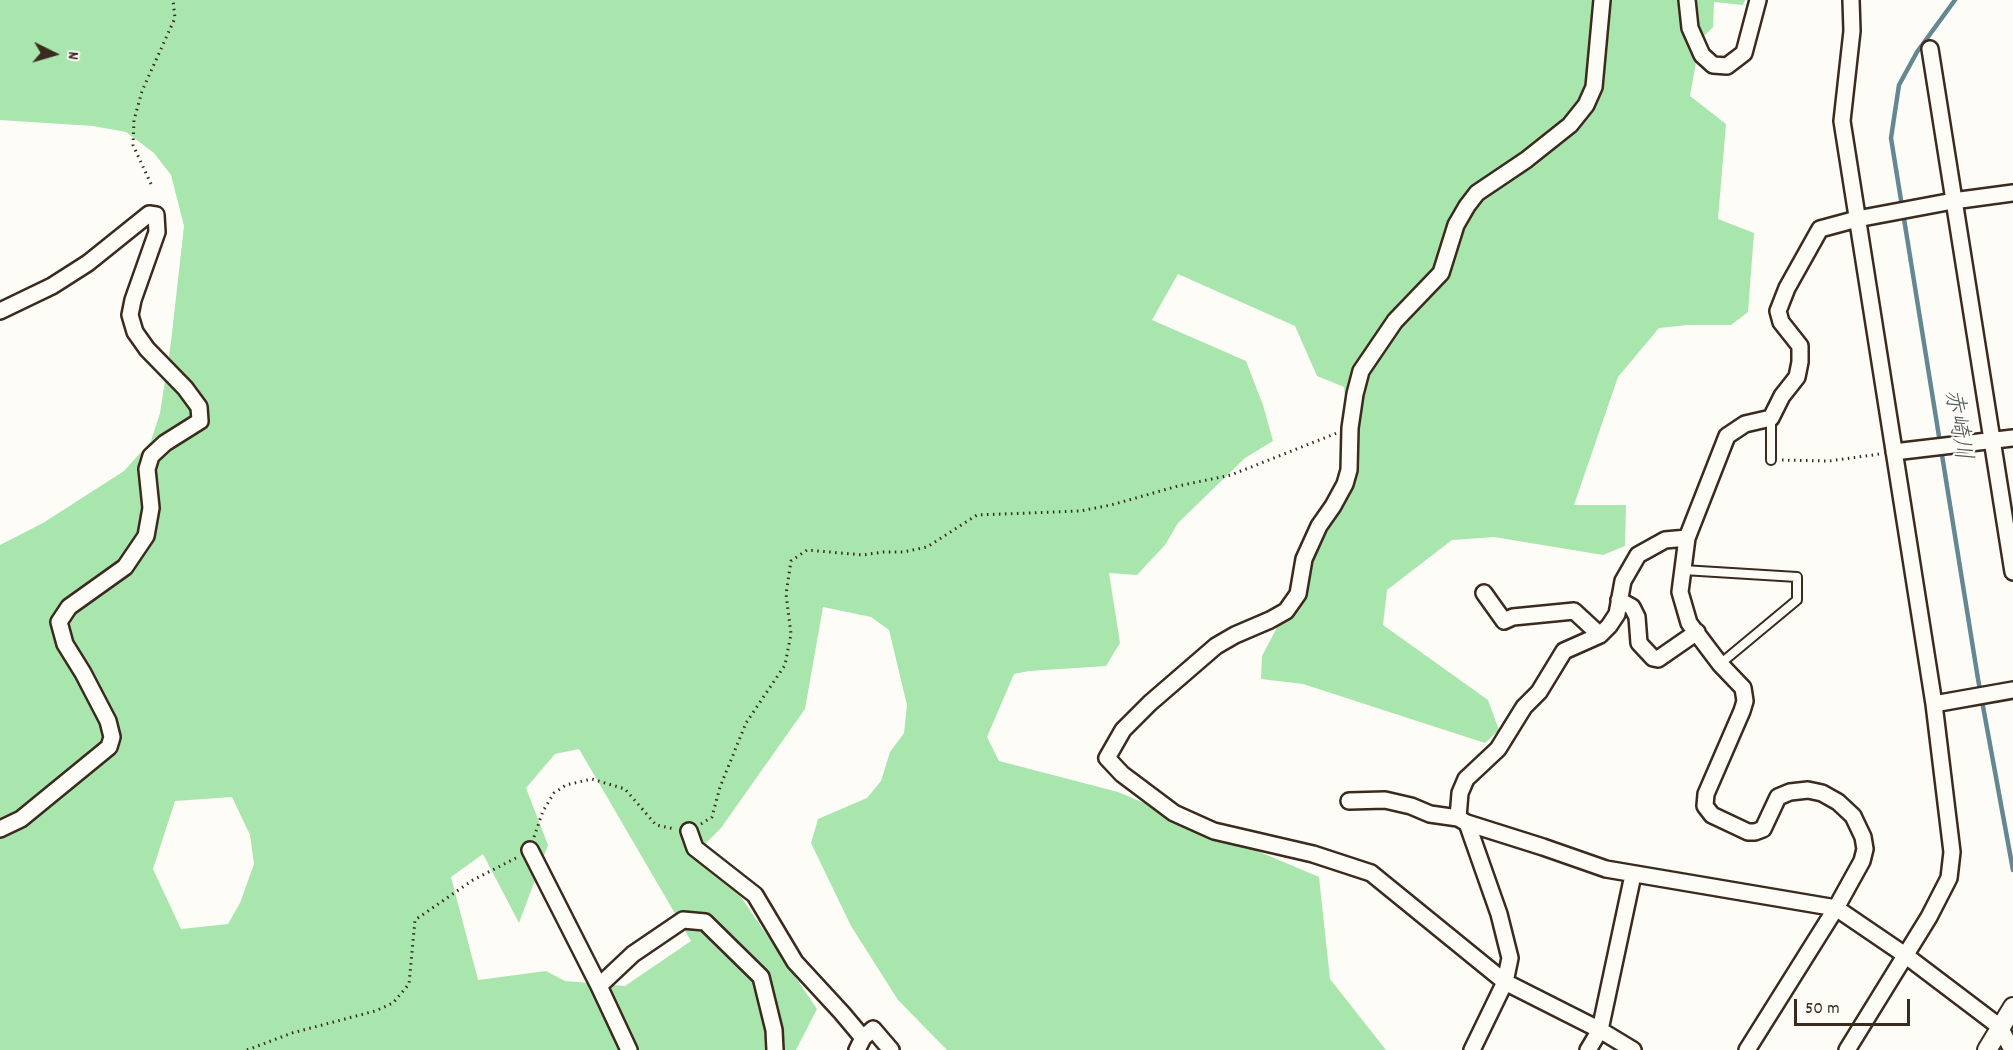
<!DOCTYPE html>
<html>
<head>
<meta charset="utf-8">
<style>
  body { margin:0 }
  #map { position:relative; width:2013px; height:1050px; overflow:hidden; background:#fdfcf7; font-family:Dekko,sans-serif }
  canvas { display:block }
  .north { position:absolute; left:24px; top:24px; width:60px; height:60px; -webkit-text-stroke:4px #fdfcf7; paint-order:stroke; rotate:95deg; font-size:16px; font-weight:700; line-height:24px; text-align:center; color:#3b2a1e }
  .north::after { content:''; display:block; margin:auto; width:21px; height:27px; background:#3b2a1e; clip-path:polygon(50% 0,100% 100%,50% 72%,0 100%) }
  .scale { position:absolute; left:1794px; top:999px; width:116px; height:27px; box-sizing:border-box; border:3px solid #3b2a1e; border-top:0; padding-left:8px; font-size:18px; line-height:21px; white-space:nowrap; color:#3b2a1e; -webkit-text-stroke:4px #fdfcf7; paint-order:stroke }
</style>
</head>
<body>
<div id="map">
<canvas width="2013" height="1050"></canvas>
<div class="north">N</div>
<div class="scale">50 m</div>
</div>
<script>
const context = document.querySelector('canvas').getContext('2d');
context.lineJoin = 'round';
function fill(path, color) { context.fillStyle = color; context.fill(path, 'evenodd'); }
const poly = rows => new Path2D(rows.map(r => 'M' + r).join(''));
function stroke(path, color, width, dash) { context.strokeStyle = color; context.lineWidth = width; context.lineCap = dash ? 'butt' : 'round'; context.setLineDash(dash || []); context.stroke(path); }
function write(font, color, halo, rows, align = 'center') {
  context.font = font + ' Dekko,"Klee One",sans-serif'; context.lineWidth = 4.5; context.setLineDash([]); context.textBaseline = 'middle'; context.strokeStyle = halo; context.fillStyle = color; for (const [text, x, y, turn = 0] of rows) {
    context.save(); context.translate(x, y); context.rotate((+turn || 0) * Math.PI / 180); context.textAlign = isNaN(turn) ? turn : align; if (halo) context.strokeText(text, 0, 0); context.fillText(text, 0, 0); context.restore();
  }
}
fill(poly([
  [0,0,1745,0,1743,5,1714,2,1713,27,1700,40,1690,96,1726,124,1718,219,1754,233,1748,312,1731,325,1687,325,1659,328,1618,377,1574,505,1626,505,1625,546,1603,555,1494,537,1452,540,1387,590,1383,625,1488,700,1499,730,1485,743,1303,684,1261,679,1262,656,1355,479,1344,387,1317,376,1295,326,1178,274,1152,320,1246,361,1263,405,1273,441,1245,458,1178,523,1165,545,1137,575,1109,573,1120,643,1106,666,1029,671,1014,674,987,737,999,761,1118,792,1319,877,1330,979,1386,1050,947,1050,898,1000,851,926,811,843,818,819,867,798,881,781,890,752,904,733,907,705,889,630,871,617,823,607,805,709,721,828,705,844,817,1009,796,1050,0,1050,0,545,43,523,124,471,151,441,160,413,171,342,184,226,171,175,154,153,126,132,93,126,0,120],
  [579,749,691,941,625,986,565,981,546,971,478,980,451,877,483,854,519,923,548,845,526,788,555,754],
  [232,797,250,835,254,864,240,903,228,924,181,929,153,869,175,801]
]), '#a9e6ad');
stroke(poly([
  [1955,0,1917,52,1899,85,1891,138,1978,679,2013,870]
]), '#648793', 4.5);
const service = poly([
  [1771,460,1771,418],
  [1683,570,1797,577,1797,600,1720,664]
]);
const minor = poly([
  [1602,0,1594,87,1586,105,1570,125,1526,160,1477,193,1467,206,1456,225,1441,273,1395,321,1361,371,1355,394,1350,428,1349,470,1345,484,1333,506,1319,526,1304,559,1298,594,1286,611,1270,620,1235,635,1216,646,1150,703,1123,730,1107,758,1122,774,1174,813,1214,831,1313,854,1371,873,1505,982,1600,1030,1633,1050],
  [1687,0,1690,28,1702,55,1713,65,1727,66,1744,53,1758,0],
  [1930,49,2013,572],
  [0,311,52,286,88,263,149,214,156,215,157,232,133,300,130,315,135,332,147,349,185,388,199,407,200,421,165,443,151,456,147,469,151,508,146,536,125,567,69,607,59,622,65,644,83,673,108,721,112,737,109,747,21,819,0,829],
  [1894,452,2013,438],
  [1484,593,1504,621,1513,617,1574,611,1600,635],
  [1619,600,1632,607,1637,617,1639,643,1653,658,1658,659,1697,632],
  [1934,704,2013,690],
  [1349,801,1385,800,1411,806,1430,814,1458,818,1465,822],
  [1458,818,1460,793,1466,779,1498,749,1524,707,1539,692,1564,651,1600,635,1609,626,1617,614,1623,581,1638,555,1665,540,1687,538],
  [689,831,695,848,755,895,795,962,842,1013,863,1038],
  [530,850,599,986,629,1050],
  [599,986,633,954,683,920,705,922,761,977,774,1030,775,1050],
  [857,1050,863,1038,873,1029,891,1050],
  [1472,1050,1505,982,1510,958,1499,914,1467,823,1543,847,1606,869,1836,908,1905,955,2000,1027,2012,1050],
  [1588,1050,1600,1030,1633,875],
  [1747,1050,1836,908,1862,861,1865,849,1863,837,1853,816,1838,802,1822,793,1808,790,1790,792,1778,797,1763,829,1755,832,1748,832,1712,815,1705,806,1706,794,1742,711,1745,701,1743,688,1720,664,1689,623,1680,592,1687,538,1727,436,1745,424,1771,418,1782,396,1797,377,1800,362,1800,346,1781,322,1778,311,1787,288,1820,229,1857,219,1953,201,2013,193],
  [1847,1050,1929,917,1949,878,1952,852,1934,704,1842,121,1852,31,1851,0]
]);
const tertiary = poly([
  [1987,1050,2013,1007]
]);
stroke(service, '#3b2a1e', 12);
stroke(minor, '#3b2a1e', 20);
stroke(tertiary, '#3b2a1e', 22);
stroke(poly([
  [151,184,133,145,134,120,142,91,175,18,173,0],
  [1782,460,1829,461,1880,454],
  [701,824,712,817,720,787,746,723,785,665,791,634,786,594,791,561,807,550,863,555,883,552,903,552,927,547,977,515,1080,511,1111,505,1178,486,1231,475,1337,433],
  [534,837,543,811,554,793,566,785,592,779,625,789,656,825,675,829],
  [247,1050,292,1033,375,1011,393,1003,409,984,415,920,473,880,518,857]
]), '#3b2a1e', 3, [1.5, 4.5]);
stroke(service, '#fdfcf7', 8);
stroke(minor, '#fdfcf7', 15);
stroke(tertiary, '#fdfcf7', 18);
write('italic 24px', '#505858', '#fdfcf7', [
  ["赤崎川",1955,425,81]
]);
</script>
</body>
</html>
